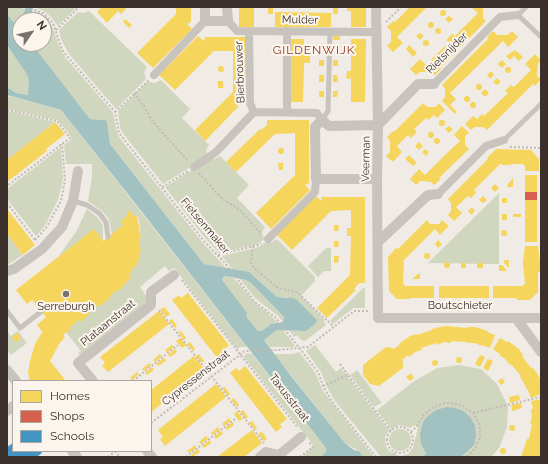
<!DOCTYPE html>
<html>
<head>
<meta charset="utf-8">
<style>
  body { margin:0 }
  #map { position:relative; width:548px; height:464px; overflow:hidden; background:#f0ebe5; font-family:Raleway,sans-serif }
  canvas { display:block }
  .frame { position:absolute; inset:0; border:8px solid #3b302b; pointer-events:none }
  .legend { position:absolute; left:12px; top:380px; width:140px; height:72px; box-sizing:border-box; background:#fbf5ee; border:1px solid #aea6a0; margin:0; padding:5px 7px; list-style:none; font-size:12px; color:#3b302b }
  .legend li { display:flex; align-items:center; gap:8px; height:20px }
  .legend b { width:20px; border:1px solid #aea6a0 }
  .north { position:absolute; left:12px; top:12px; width:40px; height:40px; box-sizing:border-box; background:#fbf5ee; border:1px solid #aea6a0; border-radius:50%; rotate:56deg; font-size:11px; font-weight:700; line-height:16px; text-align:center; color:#3b302b }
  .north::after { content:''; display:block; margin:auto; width:14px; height:18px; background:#7a716c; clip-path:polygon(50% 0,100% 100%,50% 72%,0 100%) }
</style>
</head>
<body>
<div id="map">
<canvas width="548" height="464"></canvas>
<div class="frame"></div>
<ul class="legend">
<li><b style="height:11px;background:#f6d55c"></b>Homes</li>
<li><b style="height:11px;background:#d6604d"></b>Shops</li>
<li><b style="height:11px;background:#4393c3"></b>Schools</li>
</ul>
<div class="north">N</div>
</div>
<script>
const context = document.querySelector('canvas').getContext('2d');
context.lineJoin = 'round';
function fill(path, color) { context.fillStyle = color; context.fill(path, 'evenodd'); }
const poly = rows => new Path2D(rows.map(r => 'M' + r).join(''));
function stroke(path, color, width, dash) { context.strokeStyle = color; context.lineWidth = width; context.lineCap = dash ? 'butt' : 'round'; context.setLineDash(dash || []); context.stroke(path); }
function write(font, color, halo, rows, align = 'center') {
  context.font = font + ' Raleway,sans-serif'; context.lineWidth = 4; context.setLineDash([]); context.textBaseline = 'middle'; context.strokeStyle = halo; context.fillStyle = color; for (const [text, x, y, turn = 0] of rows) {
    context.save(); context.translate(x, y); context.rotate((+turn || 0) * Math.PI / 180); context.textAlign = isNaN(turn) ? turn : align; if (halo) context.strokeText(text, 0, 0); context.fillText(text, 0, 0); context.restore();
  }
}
fill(poly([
  [7,7,19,7,25,9,22,20,20,20,20,24,15,24,7,14],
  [34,7,74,7,75,9,58,26,51,17,44,11],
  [33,11,39,13,48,20,53,28,59,46,65,57,110,109,113,113,116,128,119,137,202,242,227,269,204,264,110,144,105,120,90,119,32,44,44,44,44,20,30,20],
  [89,11,147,67,144,72,146,79,116,109,69,54,61,39,59,30,78,12,83,13],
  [7,45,26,73,29,80,28,95,16,93,7,87],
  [161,80,190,109,182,118,209,145,206,150,208,156,163,184,122,132,120,128,118,111,148,81,154,83],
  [9,96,61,110,247,347,240,347,237,349,174,268,169,271,165,266,140,287,146,296,146,305,81,356,78,353,81,351,66,332,71,329,70,327,79,320,80,321,90,314,89,312,98,305,100,306,110,298,109,297,117,290,119,291,130,278,129,276,134,266,136,267,139,238,141,238,139,220,137,216,135,217,129,210,126,217,121,221,123,225,112,234,109,219,102,211,88,201,92,177,92,164,66,164,64,145,72,139,67,131,57,120,7,109,7,98],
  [7,111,55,122,7,160],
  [61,147,63,180,58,200,44,227,36,236,7,199,7,189],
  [220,156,249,185,237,198,265,227,262,232,264,239,258,244,219,253,205,238,165,187,210,158,215,159],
  [499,193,499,264,428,263],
  [87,209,97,217,103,225,103,241,94,229,58,257,76,232],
  [7,234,23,255,7,265],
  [277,239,315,277,315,281,301,296,323,318,326,325,305,341,301,340,297,335,294,337,289,330,306,331,288,297,277,297,249,272,233,270,222,256,259,247,267,241,272,242],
  [326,248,331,248,331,271,324,271,318,277,308,266],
  [226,276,234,278,256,304,269,314,278,323,271,324,262,331,260,332,258,331,246,316,222,280,223,277],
  [240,279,246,280,251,283,284,317,285,319,283,322,278,316,255,298],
  [363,288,365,288,365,308,353,308,333,324,330,321],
  [277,330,283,330,295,346,292,347,270,347,264,340],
  [7,331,11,336,18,331,27,343,11,355,7,350],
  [315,345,336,372,341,368,389,430,385,437,386,446,389,451,396,455,401,456,408,454,413,448,418,427,415,425,410,428,399,425,391,429,377,410,413,382,437,368,459,365,481,369,497,384,508,406,507,427,499,448,491,457,461,457,466,453,421,444,426,454,422,457,381,457,335,401,327,387,321,372,306,351],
  [299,352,315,372,323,391,374,457,363,457,359,451,345,443,274,354,293,354],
  [247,353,252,354,326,448,326,452,320,457,302,457,314,446,244,357],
  [357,370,382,403,374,407,350,375],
  '389 440a11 11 0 1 1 22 0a11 11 0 1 1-22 0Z'
]), '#d1d6bf');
fill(poly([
  [25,7,33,7,30,20,22,20,25,9],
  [7,14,15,24,20,24,20,44,32,44,90,119,105,120,107,122,110,144,204,264,249,272,277,297,293,298,297,300,317,320,316,323,306,331,277,330,264,340,291,376,345,443,354,450,359,451,363,457,320,457,326,452,326,448,142,212,61,110,7,95,7,87,16,93,28,95,29,80,26,73,7,45],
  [226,276,246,280,251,283,284,317,284,320,283,322,271,324,262,331,258,331,246,316,247,313,222,280,223,277],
  [447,407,455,408,462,410,470,417,475,425,476,436,474,445,461,457,422,457,426,454,421,444,420,434,423,422,427,417,436,410]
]), '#a1c2c1');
fill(poly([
  [102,7,125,7,126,9,121,14,118,11,107,23,97,12],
  [176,7,191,7,191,22,187,24,192,29,153,68,137,53,176,14],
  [239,7,254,7,254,27,239,27],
  [268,7,273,8,273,14,268,14],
  [347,7,366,7,366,27,351,27,351,11,347,11],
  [410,7,427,7,397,37,403,43,393,52,387,46,391,42,391,31,387,27,393,21,395,22],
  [471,7,485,7,483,9,483,18,486,21,440,68,441,69,435,75,431,72,420,72,416,75,410,69,420,59,426,65,449,42,446,40,452,34,455,36,478,13],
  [333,8,338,8,338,14,333,14],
  '440 13a3 3 0 1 1 6 0a3 3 0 1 1-6 0Z',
  [275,12,331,13,331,27,275,27],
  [449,16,453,19,449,23,445,19],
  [125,19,132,25,129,28,123,22],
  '428 25a3 3 0 1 1 6 0a3 3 0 1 1-6 0Z',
  '435 31a3 3 0 1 1 6 0a3 3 0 1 1-6 0Z',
  [493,31,497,35,508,35,512,31,518,37,508,47,503,41,450,93,456,99,450,105,457,112,455,114,442,101,445,97,445,89,442,85,488,39,487,37],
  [420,33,424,36,420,40,416,36],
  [333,34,340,34,340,40,333,40],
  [198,36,204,41,205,37,248,37,248,100,242,100,237,106,238,107,205,141,195,130,233,92,233,51,214,51,175,90,159,75],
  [289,39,304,39,304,55,310,55,310,63,304,63,303,102,289,102],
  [351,39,366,39,365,102,351,102,351,79,346,78,347,71,351,71],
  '423 43a3 3 0 1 1 6 0a3 3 0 1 1-6 0Z',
  '332 47a3 3 0 1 1 6 0a3 3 0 1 1-6 0Z',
  [319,44,324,44,324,51,319,51],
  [409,45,417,53,413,57,406,49],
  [515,50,523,57,519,61,514,56,510,60,506,56],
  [535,54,541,60,538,64,537,76,541,79,535,86,533,84,487,130,483,127,475,127,471,130,465,124,473,116,477,119,482,114,484,116,508,93,505,91,511,85,514,87,531,70,525,64],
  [319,60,324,60,324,66,319,66],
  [333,60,338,60,338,66,333,66],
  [502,60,506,64,502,68,498,64],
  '218 69a3 3 0 1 1 6 0a3 3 0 1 1-6 0Z',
  '505 70a3 3 0 1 1 6 0a3 3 0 1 1-6 0Z',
  [491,71,494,75,490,79,487,75],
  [319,75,324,75,324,82,319,82],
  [333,75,337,75,338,82,333,82],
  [497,78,501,82,497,85,493,82],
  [218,81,223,81,223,88,218,88],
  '476 87a3 3 0 1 1 6 0a3 3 0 1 1-6 0Z',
  [485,89,489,93,485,97,481,93],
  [319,91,324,91,324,97,319,97],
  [333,91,338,91,337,97,333,97],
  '464 99a3 3 0 1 1 6 0a3 3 0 1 1-6 0Z',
  '470 105a3 3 0 1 1 6 0a3 3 0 1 1-6 0Z',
  [423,103,427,107,436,107,439,103,445,110,437,118,434,115,428,120,426,118,414,129,417,132,411,138,408,135,397,146,402,152,393,162,386,156,390,152,390,141,387,137,393,131,394,132],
  '439 123a3 3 0 1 1 6 0a3 3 0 1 1-6 0Z',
  [267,120,309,120,309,183,305,185,310,190,271,229,256,213,295,175,295,133,275,134,236,172,226,162,260,129,261,130,267,125],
  [55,122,65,134,46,149,47,151,7,182,7,160],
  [449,126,453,129,449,133,445,129],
  [462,126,469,133,465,136,465,145,469,149,439,178,441,179,434,185,431,182,420,181,416,185,410,179,419,169,425,175,448,152,460,141,454,135],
  '428 135a3 3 0 1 1 6 0a3 3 0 1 1-6 0Z',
  '434 141a3 3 0 1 1 6 0a3 3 0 1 1-6 0Z',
  [419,142,423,146,419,150,415,146],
  '278 151a3 3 0 1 1 6 0a3 3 0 1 1-6 0Z',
  [425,149,429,152,426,156,422,152],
  [496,149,531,150,539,159,539,171,525,171,525,166,523,164,511,164,511,165,502,165,502,164,500,164,474,190,476,193,471,198,468,196,456,207,462,213,454,221,448,215,451,211,451,203,448,199,488,159,487,158],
  [409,155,417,163,413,166,405,159],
  [278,163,283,163,283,170,279,170],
  [525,175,537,175,537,192,525,192],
  [513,178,513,187,507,187,508,184],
  [495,184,499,188,495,192,491,188],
  [315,195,321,201,322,197,365,197,365,283,359,283,354,289,356,290,327,318,317,308,350,275,351,236,347,236,347,228,351,228,351,210,331,211,292,250,276,234],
  [483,196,487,200,483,203,479,200],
  [502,198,507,198,507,203,502,203],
  [525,200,537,200,537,242,525,242],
  [472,207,475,211,471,215,468,211],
  [7,209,35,245,23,255,7,234],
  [129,210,135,217,137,216,141,238,139,238,139,249,141,249,139,258,136,267,134,266,129,276,131,277,119,291,117,290,109,297,110,298,100,306,98,305,89,312,90,314,80,322,79,320,70,327,71,329,63,335,65,337,59,344,50,361,66,381,30,381,28,373,30,361,35,344,41,334,43,333,37,325,46,317,32,300,27,304,16,290,94,229,103,241,123,225,121,221,126,217],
  [502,214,507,214,507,220,502,220],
  [513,214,521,214,521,217,513,217],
  [427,220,430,224,439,224,442,220,449,226,440,235,435,229,403,261,403,262,404,262,403,283,405,286,434,286,434,298,410,298,410,299,397,299,389,291,388,257,396,248,398,249],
  [334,225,339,225,338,231,334,231],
  '501 233a3 3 0 1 1 6 0a3 3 0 1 1-6 0Z',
  [438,240,442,244,438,248,435,244],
  [334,241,339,241,338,247,334,247],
  [525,246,538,246,540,263,540,272,538,272,538,292,530,300,517,300,517,298,493,298,493,286,522,286,525,284,523,263],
  '424 256a3 3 0 1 1 6 0a3 3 0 1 1-6 0Z',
  [334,256,339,256,338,263,334,263],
  [504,260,509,260,509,268,504,263],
  '444 265a3 3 0 1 1 6 0a3 3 0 1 1-6 0Z',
  [461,263,466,263,466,268,461,268],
  [477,263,483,263,483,268,477,268],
  [499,265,502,265,507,271,499,271],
  [420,273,420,279,412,279,418,274],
  [439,286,489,286,489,298,439,298],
  [188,293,229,345,223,351,225,354,218,359,172,300,179,295,181,298],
  [164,307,170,314,166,317,160,310],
  [159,311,169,324,108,372,102,366,105,363,100,357],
  [172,319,177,326,175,328,169,321],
  [445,326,468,328,468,327,475,327,488,331,487,332,495,335,490,348,482,345,482,346,475,343,467,343,467,342,451,341,451,343,444,342,437,345,436,343,421,348,422,350,415,352,409,357,408,355,402,360,403,362,403,368,379,386,370,384,363,375,363,365,386,347,392,348,394,349,399,345,399,344,410,336,417,334,417,335,432,330,432,329],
  [181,331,186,338,184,340,178,332],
  [17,333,21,338,16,342,12,337],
  [180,338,186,345,182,348,176,341],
  [500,338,507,342,508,341,519,349,523,355,522,356,531,368,532,367,537,373,541,381,541,394,531,398,528,390,527,390,524,383,520,377,521,376,511,364,510,365,505,359,499,355,500,354,493,349],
  [190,342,195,349,193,351,187,344],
  [172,345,174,347,167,353,165,350],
  [175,349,177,352,170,357,168,355],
  [160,354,162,356,155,362,153,360],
  [199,354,204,361,202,363,196,356],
  [480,355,485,357,480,367,475,364],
  [194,356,205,370,151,412,151,390],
  '456 360a3 3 0 1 1 6 0a3 3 0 1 1-6 0Z',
  [164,358,166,361,158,366,156,364],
  [488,359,493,361,488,371,483,368],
  '432 363a3 3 0 1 1 6 0a3 3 0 1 1-6 0Z',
  [149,363,151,365,144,371,142,369],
  [245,366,287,419,280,424,282,427,276,432,230,373,236,368,239,371],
  [152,367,154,370,147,375,145,373],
  [137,372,139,374,132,380,130,378],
  [411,373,414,378,410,381,406,377],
  [502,378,505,382,501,385,498,381],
  [216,384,226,397,165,446,160,439,163,437,158,430],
  [225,387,230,394,228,396,222,388],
  [519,395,520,400,510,403,509,397],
  [234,398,239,405,237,407,231,400],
  [541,399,541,452,539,457,521,457,527,439,529,439,532,424,530,424,532,417,531,409,533,409,531,401],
  [521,403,522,408,512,411,511,405],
  [243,410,248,417,246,419,240,412],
  [237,411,243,419,239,421,234,414],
  [229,418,231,421,224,426,222,424],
  [252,421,257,428,255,430,249,423],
  [233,422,234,425,227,430,225,428],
  '509 428a3 3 0 1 1 6 0a3 3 0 1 1-6 0Z',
  [218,427,220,430,212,435,211,433],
  [252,430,262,443,244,457,217,457],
  [221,431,223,434,216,439,214,437],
  [262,432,267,439,264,441,258,434],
  [206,436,208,439,201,444,199,442],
  [210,440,211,443,204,448,202,446],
  [195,445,196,448,189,453,187,451],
  '500 451a3 3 0 1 1 6 0a3 3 0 1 1-6 0Z',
  [198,449,200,452,192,457,191,455]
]), '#f6d55c');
fill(poly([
  [525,192,537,192,537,200,525,200]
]), '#d6604d');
fill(poly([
  [13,443,13,451,40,451,42,453,38,456,39,457,7,457,7,447]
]), '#4393c3');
stroke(poly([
  [27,7,43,13,53,23,62,50,115,112,119,133,203,240,225,263,255,302,276,318,318,372,323,386,331,400,376,457],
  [386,22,401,7],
  [56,30,79,7],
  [134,93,145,108,153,122,188,161],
  [7,110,57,121,70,138,7,186],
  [115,112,149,80],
  [510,147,541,148],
  [199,173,222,199,231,204,242,212,261,234],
  [162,187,188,171],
  [7,203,35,240],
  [35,240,46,228,61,201,65,180,62,144],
  [253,246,251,263,254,268,278,288,297,292,334,327],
  [218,255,258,245,261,243],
  [182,280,298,428],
  [159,310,264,443],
  [340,364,348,375],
  [133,381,178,345],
  [323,386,348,375,391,431],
  [473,413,541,397],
  [151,423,245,351,278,350,308,347,354,311,368,311],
  '387 440a13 13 0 1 1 26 0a13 13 0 1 1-26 0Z',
  [411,432,417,426,423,416,432,408,444,403,451,403,463,406,473,413,479,424,480,429,480,436,476,447,467,457],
  [115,451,119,456],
  [108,457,116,451],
  [186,457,235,419],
  [300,457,313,447,309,442],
  [390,457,395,453]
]), '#c2bbb6', 2, [2, 2]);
stroke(poly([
  [526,7,518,15,541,37],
  [322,120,328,111,330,31],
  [504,140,541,104],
  [73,201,87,205,99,213,106,222,108,237],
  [7,311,20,328,42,311]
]), '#c9c3be', 5);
stroke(poly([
  [228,21,237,31,376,32],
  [249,31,250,103,254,112],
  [287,31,287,112],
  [154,75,205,21],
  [434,84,500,17,518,15],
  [194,167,216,152,254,112,317,113,322,120],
  [438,194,486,146,504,140],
  [268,239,315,192,316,179]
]), '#c9c3be', 8);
stroke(poly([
  [205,7,205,21,228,21,227,7],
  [376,7,378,125,377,179,378,318,541,318],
  [377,179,316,179,315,127,322,120,329,126,378,125,418,84,434,84],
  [378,242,428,195,438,194],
  [7,271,14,269,42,249,62,227,73,201,78,171],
  [516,318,541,352],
  [7,370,16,381],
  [93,381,78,363,151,305,151,292,174,275],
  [7,411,13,406],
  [72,451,77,457],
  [147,451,152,457],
  [260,457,266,452,279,455,301,437]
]), '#c9c3be', 10);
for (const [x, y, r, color] of [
  [66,294,4,"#7a716c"]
]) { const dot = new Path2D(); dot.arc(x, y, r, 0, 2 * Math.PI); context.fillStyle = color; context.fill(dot); stroke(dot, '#fbf5ee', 1.5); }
write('11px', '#3b302b', '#fbf5ee', [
  ["Mulder",300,20,1],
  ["Rietsnijder",447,53,-45],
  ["Bierbrouwer",240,72,-92],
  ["Veerman",366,159,-89],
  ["Fietsenmaker",205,226,50],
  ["Boutschieter",460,306],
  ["Plataanstraat",108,323,-39],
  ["Cypressenstraat",196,378,-38],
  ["Taxusstraat",289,398,52]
]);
write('11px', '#3b302b', '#fbf5ee', [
  ["Serreburgh",66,307]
]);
context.letterSpacing = '1px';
write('12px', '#8c3b22', '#fbf5ee', [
  ["GILDENWIJK",314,50]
]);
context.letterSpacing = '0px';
</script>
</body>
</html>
